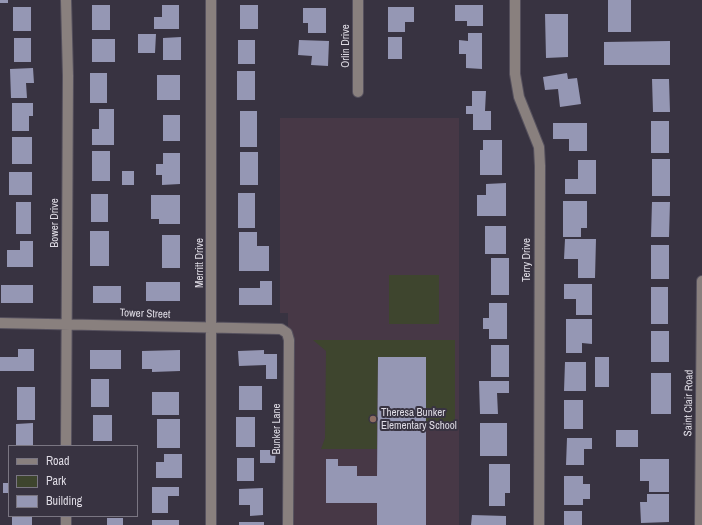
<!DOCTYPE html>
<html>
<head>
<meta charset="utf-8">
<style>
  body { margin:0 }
  #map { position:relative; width:702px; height:525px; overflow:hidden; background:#383341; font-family:"Archivo Narrow",sans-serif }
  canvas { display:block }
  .legend { position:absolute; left:8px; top:445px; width:130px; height:72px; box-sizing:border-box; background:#383341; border:1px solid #7a7682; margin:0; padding:5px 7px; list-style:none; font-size:12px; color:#dedbe4 }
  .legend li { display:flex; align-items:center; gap:8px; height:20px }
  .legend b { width:20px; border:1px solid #7a7682 }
</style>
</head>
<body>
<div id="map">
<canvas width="702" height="525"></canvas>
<ul class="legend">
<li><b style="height:5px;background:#89807e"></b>Road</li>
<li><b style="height:11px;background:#3e452e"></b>Park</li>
<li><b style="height:11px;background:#9597b4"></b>Building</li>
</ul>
</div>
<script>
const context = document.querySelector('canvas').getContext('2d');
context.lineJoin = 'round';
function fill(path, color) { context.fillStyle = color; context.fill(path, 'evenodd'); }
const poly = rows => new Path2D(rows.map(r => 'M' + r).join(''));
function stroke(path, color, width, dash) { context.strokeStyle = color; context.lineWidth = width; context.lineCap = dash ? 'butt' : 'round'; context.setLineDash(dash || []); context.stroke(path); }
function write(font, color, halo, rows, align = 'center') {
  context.font = font + ' "Archivo Narrow",sans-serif'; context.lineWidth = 4; context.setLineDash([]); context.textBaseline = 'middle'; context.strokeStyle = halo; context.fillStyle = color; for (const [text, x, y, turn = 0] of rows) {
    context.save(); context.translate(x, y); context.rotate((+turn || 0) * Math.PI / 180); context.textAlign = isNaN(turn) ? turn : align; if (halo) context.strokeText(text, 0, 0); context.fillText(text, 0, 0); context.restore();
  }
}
fill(poly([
  [280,118,459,118,459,525,288,525,288,313,280,313]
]), '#473846');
fill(poly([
  [389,275,439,275,439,324,389,324],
  [313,340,455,340,455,426,426,426,426,357,378,357,377,449,321,449,325,438,326,351]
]), '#3e452e');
fill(poly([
  [0,0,8,0,8,3,0,3],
  [608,0,631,0,631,32,608,32],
  [92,5,110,5,110,30,92,30],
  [162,5,179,5,179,29,154,29,154,17,162,17],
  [240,5,258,5,258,29,240,29],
  [455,5,483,5,483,26,467,26,467,21,455,21],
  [13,7,31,7,31,31,13,31],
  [388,7,414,7,414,22,405,22,405,32,388,32],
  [303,8,326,8,326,33,308,33,308,23,303,23],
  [545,14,568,14,568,57,546,58],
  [468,33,482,33,482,69,466,68,466,54,459,54,459,40,468,41],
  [138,34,156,34,155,53,138,53],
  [181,37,181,60,163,60,163,38],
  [388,37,402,37,402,59,388,59],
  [14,38,31,38,31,62,14,62],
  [92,39,115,39,115,62,92,62],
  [238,40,255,40,255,64,238,64],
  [299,40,329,41,328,66,311,65,312,56,298,55],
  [670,41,670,65,604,65,604,42],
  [33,68,34,83,26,83,27,98,11,98,10,69],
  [237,71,255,71,255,100,237,100],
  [90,73,107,73,107,103,90,103],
  [567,73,568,79,577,78,581,104,560,107,558,89,545,90,543,77],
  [157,75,180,75,180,100,157,100],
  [652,79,669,79,670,112,653,112],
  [472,91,486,91,485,111,491,111,491,130,473,130,473,114,466,114,466,106,472,106],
  [12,103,33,103,33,116,29,116,29,131,12,131],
  [99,109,114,109,114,145,92,145,92,129,99,129],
  [240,111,257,111,257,147,240,147],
  [163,115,180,115,180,141,163,141],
  [651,121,669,121,669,153,651,153],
  [553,123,587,123,587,151,569,151,569,139,553,139],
  [12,137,32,137,32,164,12,164],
  [483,140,502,140,502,175,480,175,480,150,483,150],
  [92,151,110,151,110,181,92,181],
  [240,152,258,152,258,185,240,185],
  [163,153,180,153,180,184,162,185,162,175,156,175,156,164,163,164],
  [652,159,670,159,670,196,652,196],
  [578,160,596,160,596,194,565,194,565,179,578,179],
  [122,171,134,171,134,185,122,185],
  [9,172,32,172,32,195,9,195],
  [506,183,506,216,477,216,477,195,486,195,486,184],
  [238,193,255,193,255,228,238,228],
  [91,194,108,194,108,222,91,222],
  [151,195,180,195,180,224,159,224,159,219,151,219],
  [563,201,587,201,587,228,581,228,581,237,563,237],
  [16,202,31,202,31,234,16,234],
  [652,202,670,202,669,237,651,237],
  [485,226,506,226,506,254,485,254],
  [90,231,109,231,109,266,90,266],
  [239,232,257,232,257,246,269,246,269,271,239,271],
  [162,235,180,235,180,268,162,268],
  [565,239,596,239,595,278,578,278,578,259,564,259],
  [20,241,33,241,33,267,7,267,7,250,20,250],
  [651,245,669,245,669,279,651,279],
  [491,258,509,258,509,295,491,295],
  [260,281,272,281,272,305,239,305,239,288,260,288],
  [146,282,180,282,180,301,146,301],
  [564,284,592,284,592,315,576,315,576,299,564,299],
  [1,285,33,285,33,303,1,303],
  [93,286,121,286,121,303,93,303],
  [651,287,668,287,668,324,651,324],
  [489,303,507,303,507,339,489,339,489,329,483,329,483,318,489,318],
  [566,319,592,319,592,344,582,343,582,353,566,353],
  [651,331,669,331,669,362,651,362],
  [491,345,509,345,509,377,491,377],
  [18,349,34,349,34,371,0,371,0,357,18,357],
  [90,350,121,350,121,369,90,369],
  [180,350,180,371,152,372,152,369,142,369,142,351],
  [264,350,264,354,277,354,277,379,266,379,266,365,239,366,238,351],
  [378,357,426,357,426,525,377,525,377,503,326,503,326,459,338,459,338,466,357,466,357,476,377,476],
  [595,357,609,357,609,387,595,387],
  [565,362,586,362,586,391,564,391],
  [651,373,671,373,671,414,651,414],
  [91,379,109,379,109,407,91,407],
  [479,381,509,381,509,393,497,393,498,414,480,414],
  [239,386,262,386,262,410,239,410],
  [17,387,35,387,35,420,17,420],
  [152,392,179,392,179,415,152,415],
  [564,400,583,400,583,429,564,429],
  [93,415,112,415,112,441,93,441],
  [236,417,255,417,255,447,236,447],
  [157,419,180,419,180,448,157,448],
  [33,423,33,446,16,446,16,424],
  [480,423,507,423,507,456,480,456],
  [616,430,638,430,638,447,616,447],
  [567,438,592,438,592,449,584,449,584,465,566,465],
  [260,450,276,450,275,463,260,463],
  [164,454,182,454,182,478,156,478,156,462,164,462],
  [237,458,254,458,254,481,237,481],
  [640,459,669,459,669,492,649,492,649,481,640,481],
  [489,464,510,464,510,493,505,493,505,506,489,506],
  [564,476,583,476,583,484,590,484,590,499,583,499,583,505,564,505],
  [3,483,9,483,9,493,3,493],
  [152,487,179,487,179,496,168,496,168,513,152,513],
  [263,488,263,515,250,516,250,505,239,505,239,489],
  [647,494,669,494,669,522,641,523,640,502,647,502],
  [564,511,582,511,582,525,564,525],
  [472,515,506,516,506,525,471,525],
  [12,516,32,516,32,525,12,525],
  [107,518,123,518,123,525,107,525],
  [152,520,179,520,179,525,152,525],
  [239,522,264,522,264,525,239,525]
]), '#9597b4');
const minor = poly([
  [211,0,211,525],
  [358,0,358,92],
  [515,0,515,74,519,97,539,147,540,166,539,525],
  [0,323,281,329,287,333,289,340,288,525],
  [66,446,68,76,66,0],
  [66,516,66,525],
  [700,525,702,281]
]);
stroke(minor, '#56515e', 12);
stroke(minor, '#89807e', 10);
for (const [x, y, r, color] of [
  [373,419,4,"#8d6e63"]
]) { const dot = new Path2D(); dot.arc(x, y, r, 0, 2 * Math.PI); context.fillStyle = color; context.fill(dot); stroke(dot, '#383341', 1.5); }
write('11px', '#dedbe4', '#383341', [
  ["Orlin Drive",346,46,-90],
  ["Bower Drive",55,223,-90],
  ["Terry Drive",527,260,-90],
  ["Merritt Drive",200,263,-90],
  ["Tower Street",145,314,2],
  ["Saint Clair Road",689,403,-89],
  ["Bunker Lane",277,429,-90]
]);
write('11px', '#dedbe4', '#383341', [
  ["Theresa Bunker",381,413],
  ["Elementary School",381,426]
], 'left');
</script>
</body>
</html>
